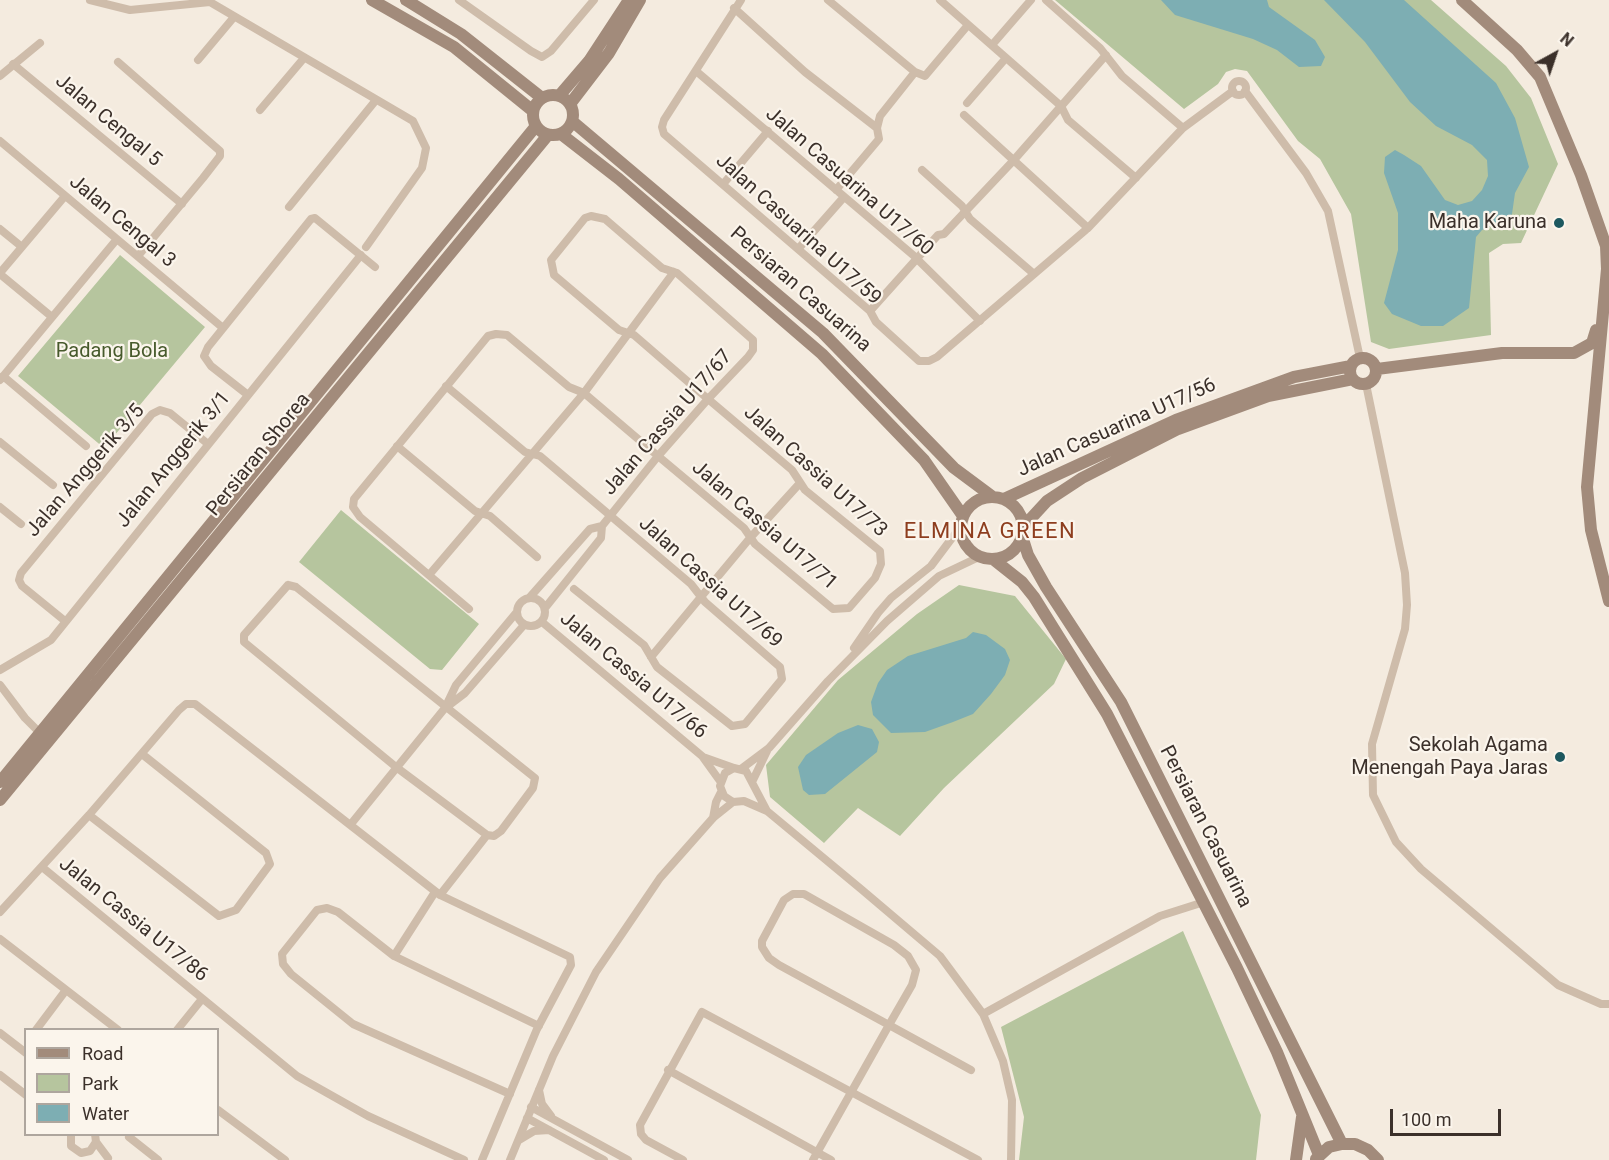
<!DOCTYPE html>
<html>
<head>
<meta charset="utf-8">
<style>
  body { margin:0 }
  #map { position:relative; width:1609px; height:1160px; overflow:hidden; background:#f4ebdf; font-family:Roboto,sans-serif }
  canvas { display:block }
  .legend { position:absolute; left:24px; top:1028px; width:195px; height:108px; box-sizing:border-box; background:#fbf5ec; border:2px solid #aea69e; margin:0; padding:8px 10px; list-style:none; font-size:18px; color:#3b302a }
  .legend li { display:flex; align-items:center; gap:12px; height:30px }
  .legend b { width:30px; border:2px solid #aea69e }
  .north { position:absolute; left:1525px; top:24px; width:60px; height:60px; -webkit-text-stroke:4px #fbf5ec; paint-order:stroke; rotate:40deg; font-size:16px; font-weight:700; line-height:24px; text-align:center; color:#3b302a }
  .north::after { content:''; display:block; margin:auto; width:21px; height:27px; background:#3b302a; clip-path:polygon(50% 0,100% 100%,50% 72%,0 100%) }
  .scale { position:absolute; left:1390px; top:1109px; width:111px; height:27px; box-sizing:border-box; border:3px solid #3b302a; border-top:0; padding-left:8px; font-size:18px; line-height:21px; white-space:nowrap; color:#3b302a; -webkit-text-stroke:4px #fbf5ec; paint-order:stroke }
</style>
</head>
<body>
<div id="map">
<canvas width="1609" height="1160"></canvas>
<ul class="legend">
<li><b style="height:8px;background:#a28b7b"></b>Road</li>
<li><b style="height:16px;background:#b6c59e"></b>Park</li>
<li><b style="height:16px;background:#7daeb3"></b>Water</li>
</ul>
<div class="north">N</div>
<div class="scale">100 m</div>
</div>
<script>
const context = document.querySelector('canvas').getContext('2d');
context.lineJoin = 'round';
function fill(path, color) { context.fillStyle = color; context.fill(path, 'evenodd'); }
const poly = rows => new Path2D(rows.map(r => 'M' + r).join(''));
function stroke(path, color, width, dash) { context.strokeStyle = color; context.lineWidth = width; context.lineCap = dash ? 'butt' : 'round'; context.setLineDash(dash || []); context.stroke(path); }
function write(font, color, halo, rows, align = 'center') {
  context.font = font + ' Roboto,sans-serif'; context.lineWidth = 4.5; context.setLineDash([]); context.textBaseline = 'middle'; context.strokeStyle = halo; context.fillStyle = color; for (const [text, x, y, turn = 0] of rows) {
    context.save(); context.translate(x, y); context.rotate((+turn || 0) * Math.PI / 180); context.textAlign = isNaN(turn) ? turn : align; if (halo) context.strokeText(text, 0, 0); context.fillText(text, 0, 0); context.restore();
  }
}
fill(poly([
  [1055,0,1431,0,1506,66,1531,98,1558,164,1521,243,1503,244,1489,253,1491,335,1389,349,1371,342,1351,214,1320,159,1298,141,1247,71,1235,69,1226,72,1218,84,1184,109],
  [120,255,205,327,104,448,18,376],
  [341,510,479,624,442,670,430,669,299,562],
  [959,585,1015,596,1066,659,1054,684,944,788,900,836,858,808,824,843,770,797,766,765,838,680,917,614],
  [1183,931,1261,1115,1256,1160,1019,1160,1024,1117,1001,1027]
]), '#b6c59e');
fill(poly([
  [1161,0,1267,0,1269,7,1315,40,1325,57,1321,66,1299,67,1277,50,1253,39,1175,15],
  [1324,0,1404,0,1496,83,1515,118,1529,167,1515,193,1512,214,1505,220,1482,230,1476,237,1469,308,1443,326,1421,326,1392,314,1384,303,1398,250,1398,213,1384,173,1385,157,1395,150,1404,155,1421,166,1445,200,1458,205,1472,201,1482,190,1488,176,1487,160,1472,145,1436,126,1410,102,1365,42],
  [973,632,986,635,1005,649,1010,660,1005,675,991,694,973,714,953,722,925,732,891,733,873,715,871,702,878,683,887,670,908,656,966,638],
  [858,725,872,729,879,742,877,752,825,794,809,795,803,790,798,767,806,755,838,733]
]), '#7daeb3');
stroke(poly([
  [90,0,130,10,210,2,413,121,426,148,422,168,366,247],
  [459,0,531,51,542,57,551,51,594,0],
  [741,0,664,120,662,127,664,134,870,311,876,322,919,361,929,361,937,357,1088,228,1183,128,1233,91],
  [828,0,915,72],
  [940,0,1061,106,1068,120,1136,178],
  [1046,0,1100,48,1122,76,1183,128],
  [734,8,805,72,877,128],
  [992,45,1031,0],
  [198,60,234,17],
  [118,62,220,151,220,156,203,178,138,256],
  [13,64,182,204],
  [696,71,913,255,980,321],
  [0,76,40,43],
  '1232 88a7 7 0 1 1 14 0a7 7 0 1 1-14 0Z',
  [1245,91,1306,173,1328,211,1360,358],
  [967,103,1006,58],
  [260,110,304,58],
  [964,115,1088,228],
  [0,141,223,328],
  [922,170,962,206,970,219,1034,274],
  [724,183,768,131],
  [836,190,879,139,877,128,880,116,915,72,925,76,968,25],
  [289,207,376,100],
  [0,229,22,247],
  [799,248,844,197],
  [0,273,65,196],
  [0,274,52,317],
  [870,311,938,235,944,234,1013,161,1106,55],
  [3,376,86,446],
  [0,380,117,239],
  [1366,384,1405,573,1407,605,1405,629,1372,744,1373,795,1396,842,1421,869,1558,985,1601,1004,1609,1004],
  [446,386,525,452,540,456,691,584,705,602,780,667,782,679,745,724,732,726,657,667,644,645,574,589],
  [248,395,211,366,204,356,208,347,311,219,315,218,375,267],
  [0,442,53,485],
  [397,446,475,511,490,516,537,557],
  [0,507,21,524],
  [429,575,584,393,674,272],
  [288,585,296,587,535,778,533,788,501,831,494,836,487,835,396,767,244,642,244,635,288,585],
  [530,597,590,529,602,526],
  '517 612a14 14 0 1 1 28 0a14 14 0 1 1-28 0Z',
  [469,609,360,517,353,507,354,499,488,336,496,334,507,335,569,387,584,393,658,456,744,528,755,544,833,609,849,608,875,578,881,564,880,551,805,490,792,470,708,399,634,335,619,330,554,275,551,260,585,218,591,216,605,219,662,268,677,273,753,340,753,350,748,357,708,399,658,456,602,526,601,538,545,608],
  [65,621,22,586,19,580,21,573,152,414,160,410,170,413,208,444],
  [542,622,702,756,720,781],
  [854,648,878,613,891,598,931,566,961,526],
  [651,657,750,538,800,483],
  [0,670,51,640,361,255],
  [0,685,25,718,40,733],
  [448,706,465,693,524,625],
  [703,757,734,768],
  [741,769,769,748,828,681,887,621,939,576,979,557],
  [753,780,767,751],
  [767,811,746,771,734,768,725,773,720,786,724,796,733,802,744,801,767,811,861,889,940,956,983,1014,1003,1061,1012,1100,1011,1160],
  [89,815,219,916,236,910,270,864,266,853,142,754],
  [713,818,716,802,721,792],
  [351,824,445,708,456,685,516,613],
  [42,867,297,1076,368,1116,464,1160],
  [435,892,394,956,539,1026],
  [440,895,487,835],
  [0,912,89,815,179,710,186,704,195,704,440,895,570,957,571,965,537,1029,482,1160],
  [0,939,118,1030],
  [394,956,338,912,327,908,317,910,282,954,283,964,291,974,353,1024,510,1094],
  [983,1014,1160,916,1204,902],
  [36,1030,66,990],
  [177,1030,202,999],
  [0,1033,26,1053],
  [668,1070,831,1160],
  [0,1075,26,1095],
  [539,1090,542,1104,551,1116],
  [531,1107,628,1160],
  [218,1110,285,1160],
  [527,1118,604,1160],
  [71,1134,71,1146,81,1153,90,1151,96,1142],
  [95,1134,96,1142,108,1158],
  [129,1137,158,1160],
  [519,1140,534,1131,549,1130],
  [510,1160,553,1056,596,972,660,878,713,818,733,802],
  [683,1160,646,1140,641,1134,640,1125,702,1012,978,1160],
  [813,1160,889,1025,912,985,916,970,908,956,894,945,804,894,793,894,784,900,762,941,762,947,769,958,779,965,889,1025,971,1070]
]), '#cebcaa', 8);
stroke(poly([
  [372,0,454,47,533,111],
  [406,0,461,34,542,98],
  [1462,0,1517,50,1540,77,1581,175,1606,246,1607,269,1587,487,1591,530,1609,601],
  '533 115a20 20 0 1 1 40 0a20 20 0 1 1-40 0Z',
  [559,96,589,61,629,0],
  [570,104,609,53,640,0],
  [572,121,823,333,954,468,993,497],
  [561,134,619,179,822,354,924,460,963,516],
  '1350 371a13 13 0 1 1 26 0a13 13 0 1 1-26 0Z',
  [1377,369,1502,353,1574,353,1592,343,1596,330],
  '961 528a31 31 0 1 1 62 0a31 31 0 1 1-62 0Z',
  [1004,499,1176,420,1294,377,1351,366],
  [1023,527,1047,501,1082,478,1178,429,1268,396,1353,379],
  [1022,536,1028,555,1046,587,1121,702,1342,1144],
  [993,559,1022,582,1034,597,1107,714,1237,968,1277,1052,1319,1155],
  [0,782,536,126],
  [0,800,548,135],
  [1316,1159,1329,1147,1342,1144,1355,1144,1368,1150,1378,1160],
  [1296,1160,1302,1117]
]), '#a28b7b', 12);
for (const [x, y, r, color] of [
  [1559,223,6,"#1d585f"],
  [1560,757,6,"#1d585f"]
]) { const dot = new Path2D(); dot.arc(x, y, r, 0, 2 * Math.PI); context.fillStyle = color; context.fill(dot); stroke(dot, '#fbf5ec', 2); }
write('20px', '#3b302a', '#fbf5ec', [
  ["Jalan Cengal 5",108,121,40],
  ["Jalan Casuarina U17/60",849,182,41],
  ["Jalan Cengal 3",122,222,40],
  ["Jalan Casuarina U17/59",798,230,42],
  ["Persiaran Casuarina",800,290,41],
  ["Jalan Cassia U17/67",668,423,-49],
  ["Jalan Casuarina U17/56",1117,428,-24],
  ["Persiaran Shorea",259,455,-51],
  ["Jalan Anggerik 3/1",174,460,-51],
  ["Jalan Anggerik 3/5",86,471,-49],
  ["Jalan Cassia U17/73",815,472,42],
  ["Jalan Cassia U17/71",764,526,41],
  ["Jalan Cassia U17/69",710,583,42],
  ["Jalan Cassia U17/66",633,676,40],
  ["Persiaran Casuarina",1205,827,63],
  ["Jalan Cassia U17/86",133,920,39]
]);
write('20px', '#3b302a', '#fbf5ec', [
  ["Maha Karuna",1547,223],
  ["Sekolah Agama",1548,746],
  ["Menengah Paya Jaras",1548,769]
], 'right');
write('20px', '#475a2c', '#fbf5ec', [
  ["Padang Bola",112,352]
]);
context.letterSpacing = '1.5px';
write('22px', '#8e3e1f', '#fbf5ec', [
  ["ELMINA GREEN",990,532]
]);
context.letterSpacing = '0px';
</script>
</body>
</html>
